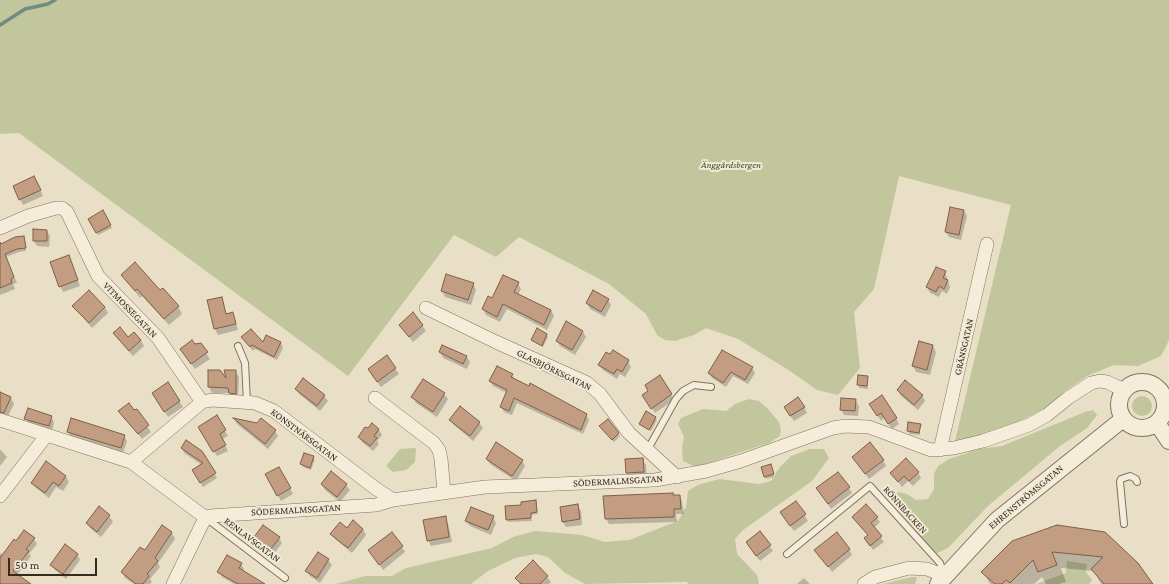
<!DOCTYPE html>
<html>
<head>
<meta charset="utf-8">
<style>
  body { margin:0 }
  #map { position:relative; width:1169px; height:584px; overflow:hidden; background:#e9dfc7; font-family:"Crimson Pro",serif }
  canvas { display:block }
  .scale { position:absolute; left:8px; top:558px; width:89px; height:18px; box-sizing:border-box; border:2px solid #352a20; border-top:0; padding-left:5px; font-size:12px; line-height:14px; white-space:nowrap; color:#352a20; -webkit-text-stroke:3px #f1ead6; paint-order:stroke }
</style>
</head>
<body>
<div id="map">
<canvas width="1169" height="584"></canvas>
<div class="scale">50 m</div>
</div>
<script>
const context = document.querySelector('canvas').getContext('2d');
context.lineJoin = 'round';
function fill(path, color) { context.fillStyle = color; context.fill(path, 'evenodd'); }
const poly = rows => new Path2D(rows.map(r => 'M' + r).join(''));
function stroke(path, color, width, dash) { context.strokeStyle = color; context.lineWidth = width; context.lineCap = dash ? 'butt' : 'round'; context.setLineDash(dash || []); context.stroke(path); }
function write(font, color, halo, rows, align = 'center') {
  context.font = font + ' "Crimson Pro",serif'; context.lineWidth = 4; context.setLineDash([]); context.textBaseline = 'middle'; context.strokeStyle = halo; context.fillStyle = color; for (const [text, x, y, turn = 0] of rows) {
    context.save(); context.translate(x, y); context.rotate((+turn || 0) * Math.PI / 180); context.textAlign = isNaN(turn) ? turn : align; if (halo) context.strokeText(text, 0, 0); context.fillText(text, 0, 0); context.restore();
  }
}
fill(poly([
  [0,0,1169,0,1169,340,1161,356,1138,366,1114,365,1087,376,1065,391,1045,408,1016,423,989,433,955,441,1011,205,899,176,874,289,854,312,860,368,838,395,817,390,790,371,738,339,706,328,694,335,675,341,665,340,657,335,646,314,609,284,519,237,496,257,454,235,348,376,19,133,0,134],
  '1132 406a10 10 0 1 1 20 0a10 10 0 1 1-20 0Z',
  [749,399,759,401,768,409,779,422,781,430,780,436,769,443,696,467,683,461,682,447,684,437,678,424,681,418,703,409,726,411,735,404],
  [1093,410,1097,415,1087,428,1060,446,988,506,948,548,935,554,891,501,898,492,907,494,916,500,928,499,934,489,934,474,938,466,949,459,979,449,1002,446,1085,412],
  [416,448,415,462,406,470,393,472,386,466,400,449],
  [810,449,824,449,829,458,812,481,743,530,735,539,737,554,757,575,759,584,688,584,687,582,585,584,565,573,548,557,536,554,515,558,488,571,471,584,336,584,365,576,392,576,406,568,492,548,513,537,535,531,582,535,605,542,629,540,678,521,686,507,688,491,698,485,719,479,759,484,771,481,780,467,791,456],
  [1067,561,1087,564,1086,572,1092,580,1089,584,1036,584,1066,573],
  [912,577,917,577,915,584,883,584]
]), '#c1c69c');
fill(poly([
  [37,183,43,196,23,205,20,199],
  [964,211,967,216,961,240,949,237,946,232],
  [103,212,112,228,98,235,89,219],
  [47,231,50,236,49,247,37,246,34,241],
  [23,237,26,251,19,252,3,258,0,252,0,245],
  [69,257,80,286,63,292,60,286],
  [7,260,17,283,13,284,15,289,0,295,0,263],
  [945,272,950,287,947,294,942,291,939,297,930,293,927,287],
  [122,275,160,291,178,306,182,314,169,325,142,296,140,298],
  [518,283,521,289,518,295,551,310,554,316,547,330,507,309,500,322,486,315,483,309,492,300],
  [473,284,476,290,471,305,445,297,442,291],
  [221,298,227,315,232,314,235,319,238,330,218,335,215,329,208,301],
  [608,300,611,305,605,317,590,309,587,303],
  [74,307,105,307,108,313,92,328],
  [400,325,422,325,426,331,413,342],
  [583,332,586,337,575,355,560,346,557,341],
  [114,334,141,340,144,346,133,356],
  [547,334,548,337,543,347,532,340],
  [267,336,281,343,283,348,277,360,255,349,253,351,245,341,263,344],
  [200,344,210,359,195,369,184,354],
  [933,346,936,352,930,375,916,372,913,366],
  [440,352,467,357,470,362,467,369,443,358],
  [387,357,399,374,381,387,372,375],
  [628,361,631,367,625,377,620,374,617,379,603,370,599,365],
  [752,368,755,373,748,384,733,376,726,387,712,378,709,373],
  [209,371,228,383,235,371,239,377,238,399,233,399,230,393,212,393,209,387],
  [512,375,515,380,530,387,531,385,586,414,589,420,583,434,517,403,512,415,504,412,501,407,507,393,493,386,490,381],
  [859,376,867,377,868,389,859,388],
  [659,377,674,400,655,413,647,401,649,391],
  [168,384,183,407,168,417,156,399],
  [296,389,324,396,328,401,320,411,299,394],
  [898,391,922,395,925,401,918,410,901,396],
  [0,393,11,398,14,404,8,416,0,413],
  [444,394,448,399,437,417,416,403,413,397],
  [855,400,859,406,858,416,844,415,841,410],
  [804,407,807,413,794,421,788,413],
  [460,408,479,423,483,428,473,441,454,425,451,420],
  [136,410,151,432,142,439,119,411,134,412],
  [874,410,896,418,899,424,892,429,884,418,881,421],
  [51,417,54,422,52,431,29,424,26,418],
  [216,417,228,436,222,439,228,451,217,456,199,427],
  [655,418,657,420,651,431,640,424],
  [261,419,275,431,278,436,268,449,237,424,235,420,257,424],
  [607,420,620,436,614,442,602,429],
  [909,423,920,425,920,435,909,434],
  [379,430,382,435,377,441,379,444,373,451,362,442,359,437],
  [68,432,124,436,127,441,123,453,71,437],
  [182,448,201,452,217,478,203,487,193,470,202,465,184,453],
  [0,449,7,457,0,466],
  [313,457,315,459,311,470,303,467,302,464],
  [853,457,883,460,886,466,869,479],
  [487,459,522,460,525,466,516,481,490,464],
  [642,459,646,465,647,478,631,478,627,473],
  [46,463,66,477,69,482,63,491,56,487,49,498,36,488,32,483],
  [279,468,293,494,281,501,267,475],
  [762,468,772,468,774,477,766,479],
  [918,472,921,478,913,486,908,481,902,487,891,473],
  [322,485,346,485,350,490,340,502,325,490],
  [849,488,852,493,831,509,817,489],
  [679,496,682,501,684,514,676,514,677,522,609,524,606,518],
  [535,502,538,514,531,515,532,521,509,522,507,520,522,506],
  [796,502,808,521,794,531,781,513],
  [577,505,581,511,582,525,566,527,563,522],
  [99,508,109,516,113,522,101,537,90,528,87,523],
  [493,517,496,523,491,535,470,526,466,521],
  [853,517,877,518,880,522,874,528,884,542,873,550,868,543,869,536],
  [445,518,448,523,452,542,431,546,428,540],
  [1057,526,1152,584,1101,584,1094,571,1061,568,1066,582,1059,584,1046,584,1042,577,1034,584,990,584,983,572],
  [162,527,172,533,175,539,158,563,160,567,150,579,152,582,150,584,134,584,125,578,122,572,145,552],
  [347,529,363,529,366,535,352,553,335,539,332,534],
  [760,532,773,551,760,561,750,548],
  [279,538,282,543,271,558,256,546,252,541],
  [34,539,37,544,29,554,31,556,17,575,26,584,0,584,0,553,3,555,16,542],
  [402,547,405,552,383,570,369,550],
  [849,549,852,555,832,572,816,550],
  [77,554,80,560,66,579,55,570,52,565],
  [328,560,332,565,320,583,310,576,307,571],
  [533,562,547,577,551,582,549,584,520,584,516,578],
  [241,564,244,569,243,571,263,584,234,584,222,577,219,572],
  [804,578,810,584,797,584]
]), '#0003');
stroke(poly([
  [0,25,25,9,48,4,55,0]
]), '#6f8b84', 3.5);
const building = poly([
  [34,176,41,190,19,200,13,186,34,176],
  [950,207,964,210,959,235,945,232,950,207],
  [103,210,111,225,96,233,88,219,103,210],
  [33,229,47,230,47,241,33,241,33,229],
  [24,236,26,248,17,249,5,254,14,277,11,279,12,283,0,288,0,242,1,244,15,237,24,236],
  [69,255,78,280,59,287,50,262,69,255],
  [135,262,160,290,163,288,179,306,164,319,137,289,135,291,121,275,135,262],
  [936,267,946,271,943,278,948,280,944,289,939,286,936,292,926,287,936,267],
  [446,274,474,283,468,300,441,291,446,274],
  [503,275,519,282,514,292,551,310,544,325,503,304,497,317,482,309,488,296,492,298,503,275],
  [89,290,105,307,89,323,72,306,89,290],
  [593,290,609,299,601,312,586,303,593,290],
  [222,297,226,314,233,312,236,324,214,329,207,300,222,297],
  [413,312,423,325,409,337,399,325,413,312],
  [566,321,583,331,572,350,556,341,566,321],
  [120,327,128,337,134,332,141,340,129,351,113,333,120,327],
  [537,328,547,334,542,346,531,340,537,328],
  [251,329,263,342,266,335,281,342,274,357,252,345,250,347,241,337,251,329],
  [192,340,195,344,201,343,208,352,191,364,180,349,192,340],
  [919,341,933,345,927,370,912,366,919,341],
  [442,345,467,356,463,364,439,352,442,345],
  [613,350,629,360,622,372,617,369,614,374,598,365,606,352,610,354,613,350],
  [722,350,753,367,745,380,731,372,723,383,708,373,722,350],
  [387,355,396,368,377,382,368,369,387,355],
  [497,366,513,374,511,377,529,386,530,383,587,414,581,430,514,398,509,411,500,407,507,390,489,381,497,366],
  [208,370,220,370,226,378,224,370,236,370,236,394,229,393,228,388,208,387,208,370],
  [660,375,672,394,651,409,642,395,648,391,645,385,660,375],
  [858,375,868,376,867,386,857,385,858,375],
  [303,378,325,395,317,406,295,389,303,378],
  [423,379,445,393,433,412,411,397,423,379],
  [905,380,923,395,914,405,897,390,905,380],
  [168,382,180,401,164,412,152,393,168,382],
  [0,392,11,397,4,413,0,412,0,392],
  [882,395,897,418,888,424,881,413,877,416,869,404,882,395],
  [798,397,805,407,790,416,784,407,798,397],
  [841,398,856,399,855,411,840,410,841,398],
  [129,403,134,410,137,409,149,425,138,434,118,411,129,403],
  [460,406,480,422,470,436,449,420,460,406],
  [28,408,52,416,49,426,24,419,28,408],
  [646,411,656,417,649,430,639,424,646,411],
  [217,415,226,430,220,434,226,445,213,452,198,427,217,415],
  [71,418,125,435,121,448,67,432,71,418],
  [233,418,257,423,261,418,276,430,265,444,233,418],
  [608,419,619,433,612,440,599,426,608,419],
  [908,422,921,424,919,433,907,431,908,422],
  [372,423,379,429,374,436,377,438,370,446,358,437,365,427,368,428,372,423],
  [186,440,202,451,216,473,200,483,192,470,203,463,181,448,186,440],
  [496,442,523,460,512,476,486,459,496,442],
  [870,442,884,460,865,474,852,457,870,442],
  [304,453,314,456,310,468,300,464,304,453],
  [643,458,644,472,626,473,625,459,643,458],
  [906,458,919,472,909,481,904,476,898,482,890,473,906,458],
  [46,461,66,476,59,486,53,482,45,493,31,483,46,461],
  [771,464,774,474,764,477,761,467,771,464],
  [279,467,291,488,277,496,265,474,279,467],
  [331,471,347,484,337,497,321,484,331,471],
  [838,472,850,487,828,504,816,488,838,472],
  [673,493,673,495,680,495,681,509,674,509,674,517,605,519,603,496,673,493],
  [536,500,537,512,531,513,531,518,506,520,505,506,521,505,521,502,536,500],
  [796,501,806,514,790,526,780,512,796,501],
  [578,504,580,519,562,522,560,507,578,504],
  [866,504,878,517,871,523,882,536,870,546,864,538,868,535,852,517,866,504],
  [99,506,110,515,97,532,86,523,99,506],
  [471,507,494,516,488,530,465,521,471,507],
  [446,516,449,537,427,541,423,520,446,516],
  [353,520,363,529,348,548,330,534,340,522,347,528,353,520],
  [162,525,172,532,155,558,158,561,147,574,149,576,143,584,136,584,121,572,140,547,145,550,162,525],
  [263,525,280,537,268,553,251,541,263,525],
  [1057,525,1105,532,1138,563,1153,584,1104,584,1091,569,1103,557,1052,552,1057,565,1038,572,1033,560,1010,583,1006,580,1002,584,995,584,981,572,1012,541,1057,525],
  [24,530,35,538,26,549,29,551,13,571,31,584,0,584,0,558,14,539,16,541,24,530],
  [760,531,771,545,756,556,746,542,760,531],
  [392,532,403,546,379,565,368,550,392,532],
  [837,532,850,549,828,567,814,550,837,532],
  [65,544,78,554,63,574,50,565,65,544],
  [318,552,329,559,317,578,305,571,318,552],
  [227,555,242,563,239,568,265,584,238,584,217,572,227,555],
  [533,560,548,576,540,584,521,584,515,578,533,560]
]);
fill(building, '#c39d81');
stroke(building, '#7f5e47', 1);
const service = poly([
  [238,346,245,363,247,402],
  [648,449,676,399,683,391,694,385,711,387],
  [206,518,285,578],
  [1124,524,1120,482,1121,479,1130,476,1136,479,1137,482],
  [787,554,870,486,940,563,944,575]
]);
const minor = poly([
  [0,228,28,216,56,208,62,208,67,212,98,276,158,338,202,402],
  [426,308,496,342,587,383,600,394,629,433,677,477],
  [375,398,434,443,439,450,441,459,444,492],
  [0,420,131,462,206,518],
  [940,450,987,244],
  [131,462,202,402,212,400,255,403,274,411,375,488,393,500],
  [0,496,46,436],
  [173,584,202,524,206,518,210,516,376,505,393,500,485,487,655,480,706,471,741,461,833,428,845,426,869,427,931,450,954,448,983,441,1029,425,1047,415,1068,398,1091,383,1100,381,1107,382,1124,390],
  [864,584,875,577,909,568,927,569,945,576]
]);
const tertiary = poly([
  '1119 405a23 23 0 1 1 46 0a23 23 0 1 1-46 0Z',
  [1157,423,1169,441],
  [938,584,997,520,1123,419]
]);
stroke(service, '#82725e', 8);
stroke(minor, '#82725e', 14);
stroke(tertiary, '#82725e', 18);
stroke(service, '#f5edd9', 6);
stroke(minor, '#f5edd9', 13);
stroke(tertiary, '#f5edd9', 16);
write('italic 10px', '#454e29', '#f1ead6', [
  ["Änggårdsbergen",731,165]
]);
write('10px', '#352a20', '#f1ead6', [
  ["VITMOSSEGATAN",130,310,46],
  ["GRÄNSGATAN",964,347,-77],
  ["GLASBJÖRKSGATAN",554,370,26],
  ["KONSTNÄRSGATAN",304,435,37],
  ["SÖDERMALMSGATAN",618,481,-3],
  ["EHRENSTRÖMSGATAN",1026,497,-40],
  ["SÖDERMALMSGATAN",296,510,-3],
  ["RÖNNBACKEN",905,510,48],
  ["RENLAVSGATAN",252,540,37]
]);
</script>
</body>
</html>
